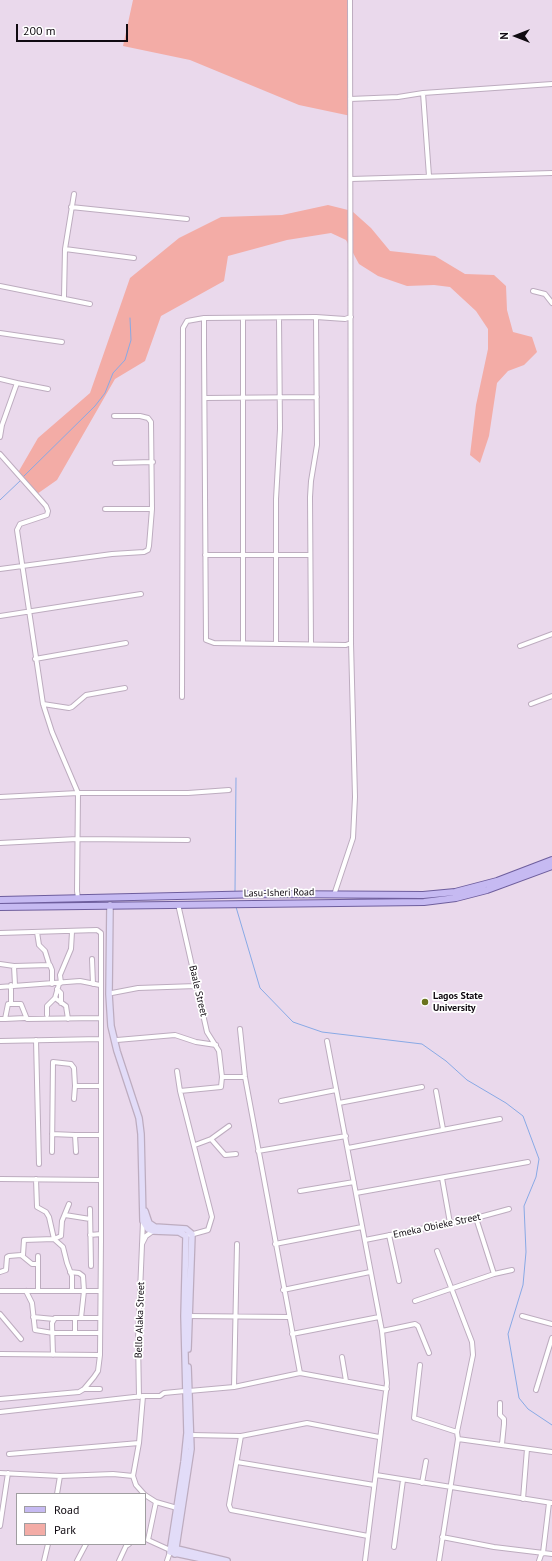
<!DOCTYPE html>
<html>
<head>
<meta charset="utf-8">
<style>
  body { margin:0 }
  #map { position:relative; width:552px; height:1561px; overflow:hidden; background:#ead9ec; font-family:"PT Sans",sans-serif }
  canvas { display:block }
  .legend { position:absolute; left:16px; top:1493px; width:130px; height:52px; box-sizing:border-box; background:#fff; border:1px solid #9f9da0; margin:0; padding:5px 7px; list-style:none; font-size:12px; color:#100a11 }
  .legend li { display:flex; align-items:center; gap:8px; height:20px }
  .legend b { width:20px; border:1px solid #9f9da0 }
  .north { position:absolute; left:496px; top:16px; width:40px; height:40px; -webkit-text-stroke:3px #fff; paint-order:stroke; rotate:270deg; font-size:11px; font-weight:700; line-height:16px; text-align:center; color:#100a11 }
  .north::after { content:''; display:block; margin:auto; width:14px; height:18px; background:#100a11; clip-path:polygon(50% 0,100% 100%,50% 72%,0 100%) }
  .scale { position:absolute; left:16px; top:24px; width:112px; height:18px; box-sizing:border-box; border:2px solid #100a11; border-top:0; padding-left:5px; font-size:12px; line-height:14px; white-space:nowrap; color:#100a11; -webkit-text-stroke:3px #fff; paint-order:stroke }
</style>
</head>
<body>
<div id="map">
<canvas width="552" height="1561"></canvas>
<ul class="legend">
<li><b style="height:5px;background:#c6baf2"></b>Road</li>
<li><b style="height:11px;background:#f3aca6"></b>Park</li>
</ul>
<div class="north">N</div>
<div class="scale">200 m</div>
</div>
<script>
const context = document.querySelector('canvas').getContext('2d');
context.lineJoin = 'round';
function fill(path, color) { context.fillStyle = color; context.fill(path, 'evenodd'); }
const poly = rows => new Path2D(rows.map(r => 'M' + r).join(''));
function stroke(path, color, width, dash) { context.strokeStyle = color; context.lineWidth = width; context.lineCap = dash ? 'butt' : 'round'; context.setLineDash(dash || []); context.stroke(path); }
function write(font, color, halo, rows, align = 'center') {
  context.font = font + ' "PT Sans",sans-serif'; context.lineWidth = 3.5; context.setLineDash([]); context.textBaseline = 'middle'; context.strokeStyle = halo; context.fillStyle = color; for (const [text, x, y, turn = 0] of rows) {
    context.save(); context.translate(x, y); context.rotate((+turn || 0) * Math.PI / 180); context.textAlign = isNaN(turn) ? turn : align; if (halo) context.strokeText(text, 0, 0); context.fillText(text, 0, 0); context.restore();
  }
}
fill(poly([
  [133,0,349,0,351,116,299,105,190,60,123,46],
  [328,205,352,211,371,228,390,251,435,256,465,274,494,275,506,286,507,310,513,332,532,337,537,352,524,365,508,371,497,383,489,436,480,463,470,455,476,405,488,349,488,329,476,311,450,287,434,285,407,286,378,276,359,264,346,240,331,233,287,240,228,256,224,281,161,316,145,361,115,379,57,480,37,494,16,476,38,438,90,393,130,278,179,238,221,217,282,215]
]), '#f3aca6');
stroke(poly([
  [23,477,95,406,105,393,113,373,125,360,131,340,130,318],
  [0,500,21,480],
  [235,892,236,778],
  [236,907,260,988,293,1022,322,1032,422,1044,446,1061,467,1080,506,1103,523,1116,539,1159,536,1177,524,1206,526,1252,523,1285,508,1334,519,1398,528,1409,552,1425]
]), '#88a9e5', 1);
const street = poly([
  [423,93,429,176],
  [350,99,398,97,423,93,552,84],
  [351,179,552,173],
  [71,207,187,219],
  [65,249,134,258],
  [0,286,90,304],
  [533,291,545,294,552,303],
  [64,297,65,249,74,194],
  [243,318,243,643],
  [0,333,62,342],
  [0,379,17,383,2,425,0,437],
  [17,383,48,389],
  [205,398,317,397],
  [0,454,46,506,48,511,47,515,20,524,17,530,43,704,52,732,78,793,77,891,78,898],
  [115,463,153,462],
  [105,509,152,509],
  [205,555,310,555],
  [0,569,112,554,144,552,148,550,149,546,152,509,151,422,148,418,140,416,114,416],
  [0,616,141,594],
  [276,643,276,499,280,429,279,318],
  [311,643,310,497,311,481,317,445,316,317],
  [351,643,346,645,214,643,206,640,204,346,204,318,316,317,345,319,351,317],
  [520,646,552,634],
  [35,659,126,643],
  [182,697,183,328,187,321,204,318],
  [43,704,69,708,72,707,86,695,125,688],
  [531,704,552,696],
  [0,797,78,793,188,793,229,790],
  [0,843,77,839,188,840],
  [334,895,353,838,355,797,351,643,350,0],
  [178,904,207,1032,219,1051,222,1077,221,1087,180,1091],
  [37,932,39,945,45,951,49,964],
  [0,933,97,930,101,933,101,1240,100,1355,98,1371,94,1377,84,1389,79,1392,0,1399],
  [92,959,93,984],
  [0,964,14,966,50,965,52,970,52,984],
  [14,966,15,985],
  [61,983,60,975,71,949,72,932],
  [59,984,55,998,66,1006,68,1019],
  [11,985,11,1004,21,1004,27,1019,100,1018],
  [0,987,80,981,100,985],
  [57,989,61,993,61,1003],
  [112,993,138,988,196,986],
  [47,1015,47,1006,55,998],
  [0,1019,5,1019,8,1004,11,1004],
  [5,1019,25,1018],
  [240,1029,245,1077,300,1373],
  [36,1040,39,1164],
  [117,1040,175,1035,196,1042,216,1045],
  [0,1041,101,1039],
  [327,1041,382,1331,387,1383,365,1561],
  [177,1071,180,1091,212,1217,208,1230,190,1235],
  [222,1077,245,1077],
  [436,1091,443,1129],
  [74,1099,75,1086,100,1086],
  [281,1101,336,1090],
  [339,1103,422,1087],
  [52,1134,75,1135],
  [211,1139,229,1126],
  [195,1145,211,1139,225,1155,236,1154],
  [348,1148,500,1119],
  [258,1151,346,1136],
  [52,1152,53,1062,71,1064,74,1068,75,1086],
  [76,1152,75,1135,100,1135],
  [442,1178,450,1223],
  [0,1179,101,1180],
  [36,1179,37,1207,46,1212,49,1217,54,1239,63,1247,67,1263,72,1276,72,1291],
  [300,1191,354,1182],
  [356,1193,528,1162],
  [90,1209,91,1266],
  [65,1215,90,1219],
  [90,1235,101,1234],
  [389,1235,399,1281],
  [365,1240,476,1218,509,1209],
  [142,1244,146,1236,153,1231],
  [275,1244,362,1227],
  [437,1251,472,1342,473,1355,457,1432,458,1439,439,1561],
  [23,1255,24,1240,54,1239,61,1236,62,1221,69,1204],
  [0,1272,6,1270,7,1257,9,1256,21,1255,32,1264,38,1264],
  [70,1272,79,1273,83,1276,84,1291,81,1318],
  [494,1274,512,1270],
  [38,1290,38,1256],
  [283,1290,370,1272],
  [0,1291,100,1291],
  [26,1291,32,1303,35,1330,53,1333,75,1333],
  [415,1301,494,1274,476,1218],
  [0,1314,21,1339],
  [188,1316,289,1317],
  [522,1316,552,1324],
  [33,1317,54,1319],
  [75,1318,75,1333,100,1333],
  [382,1331,415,1324,418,1326,429,1353],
  [292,1334,379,1317],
  [0,1354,100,1355],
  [53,1355,52,1323,55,1318,100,1318],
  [342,1357,346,1381],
  [420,1365,414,1418,457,1432],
  [234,1387,237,1244],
  [84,1389,100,1389],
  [536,1390,552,1338],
  [189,1391,234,1387,300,1373,387,1389],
  [139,1397,138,1339,143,1221],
  [500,1403,500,1415,504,1419,504,1424,502,1444],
  [0,1412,143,1396,160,1396,164,1393,185,1391],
  [191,1435,241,1436,307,1423,379,1437],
  [241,1436,229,1505,231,1510,368,1536],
  [458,1439,552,1452],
  [9,1454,139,1443,143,1396],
  [237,1462,374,1485],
  [0,1473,60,1476,113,1474,133,1476,136,1485,144,1494],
  [376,1475,552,1503],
  [133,1476,139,1443],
  [422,1483,426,1461],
  [57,1494,60,1476],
  [145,1495,156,1502,177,1508],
  [523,1499,527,1449],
  [156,1502,148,1540,170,1550],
  [0,1526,8,1473],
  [442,1537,494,1547,552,1554],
  [394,1547,403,1480],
  [44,1561,48,1544],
  [77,1561,86,1544],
  [119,1561,126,1546,129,1544],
  [167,1561,170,1552],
  [539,1561,541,1555,543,1553,549,1503]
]);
const secondary = poly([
  [110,905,109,994,111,1026,117,1051,139,1118,141,1134,143,1221,148,1229,153,1231,179,1232,186,1236,184,1316,187,1433,184,1462,170,1552,212,1561],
  [145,1211,149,1223,155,1227,186,1229,192,1234,188,1349],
  [173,1548,227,1561],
  [175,1554,191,1449,188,1367]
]);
const primary = poly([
  [0,900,266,894,423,895,455,892,497,881,552,860],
  [0,907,424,902,456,898,487,890,552,866]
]);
stroke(street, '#bdacbf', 6);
stroke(secondary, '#bdacbf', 8);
stroke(primary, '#6e5e9d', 8);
stroke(street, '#fff', 4);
stroke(secondary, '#e2dcf8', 5.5);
stroke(primary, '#c6baf2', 6);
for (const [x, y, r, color] of [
  [425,1002,4,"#6b741e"]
]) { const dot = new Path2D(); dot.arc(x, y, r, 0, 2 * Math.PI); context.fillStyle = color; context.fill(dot); stroke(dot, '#fff', 1.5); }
write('10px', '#100a11', '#fff', [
  ["Lasu-Isheri Road",279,893,-1],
  ["Baale Street",198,991,77],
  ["Emeka Obieke Street",437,1226,-12],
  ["Bello Alaka Street",140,1320,-88]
]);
write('bold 10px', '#100a11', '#fff', [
  ["Lagos State",433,996],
  ["University",433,1008]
], 'left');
</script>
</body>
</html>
